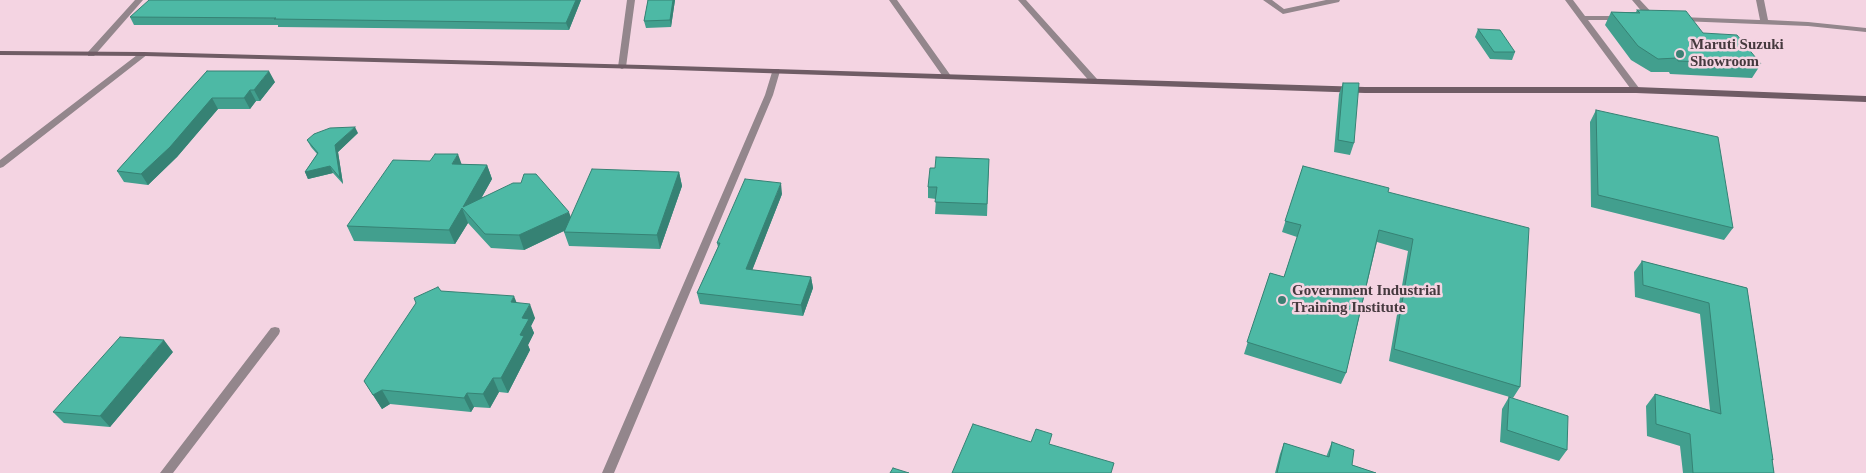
<!DOCTYPE html>
<html>
<head>
<meta charset="utf-8">
<style>
  body { margin:0 }
  canvas { display:block; background:#f4d4e2 }
</style>
</head>
<body>
<canvas width="1866" height="473"></canvas>
<script>
const context = document.querySelector('canvas').getContext('2d');
context.lineJoin = 'round';
const poly = rows => new Path2D(rows.map(r => 'M' + r).join(''));
function fill(path, color) { context.fillStyle = color; context.fill(path, 'evenodd'); }
function stroke(path, color, width, dash) { context.strokeStyle = color; context.lineWidth = width; context.lineCap = dash ? 'butt' : 'round'; context.setLineDash(dash || []); context.stroke(path); }
function write(font, color, halo, rows, align = 'center') {
  context.font = font + ' "Times New Roman",serif'; context.lineWidth = 5; context.setLineDash([]); context.textBaseline = 'middle'; context.strokeStyle = halo; context.fillStyle = color; for (const [text, x, y, turn = 0] of rows) {
    context.save(); context.translate(x, y); context.rotate((+turn || 0) * Math.PI / 180); context.textAlign = isNaN(turn) ? turn : align; if (halo) context.strokeText(text, 0, 0); context.fillText(text, 0, 0); context.restore();
  }
}
fill(poly([
  [135,0,143,0,94,56,88,56,88,52,135,0],
  [627,0,635,0,626,67,622,69,618,67,627,0],
  [889,0,897,0,951,76,950,78,944,78,889,0],
  [1018,0,1026,0,1097,79,1097,83,1091,83,1018,0],
  [1263,0,1272,0,1284,9,1326,0,1340,0,1339,2,1283,14,1263,0],
  [1565,0,1573,0,1585,16,1624,16,1624,20,1588,20,1639,88,1639,92,1633,92,1565,0],
  [1632,0,1640,0,1655,16,1655,20,1649,20,1632,0],
  [1756,0,1764,0,1768,20,1808,22,1866,28,1866,32,1808,26,1680,21,1676,19,1680,17,1760,20,1756,0],
  [141,52,144,52,148,54,3,167,0,168,0,160,141,52],
  [275,327,279,328,280,331,279,334,173,473,160,473,271,328,275,327]
]), '#93868c');
fill(poly([
  [773,69,779,69,780,71,773,95,614,473,602,473,765,95,773,69]
]), '#93868c');
fill(poly([
  [0,51,144,52,643,65,1365,87,1636,87,1866,96,1866,102,1636,93,1365,93,643,69,144,56,0,55,0,51]
]), '#6f5c65');
fill(poly([
  [581,0,569,30,278,27,278,25,134,25,130,17],
  [648,0,675,0,671,27,646,28,644,21],
  [1637,10,1703,33,1761,64,1752,78,1670,74,1669,72,1651,72,1631,60,1605,25,1611,12,1636,12],
  [1478,29,1515,52,1512,60,1490,59,1475,37],
  [207,71,275,82,260,101,256,101,250,109,218,109,177,157,148,185,124,182,117,171],
  [1343,83,1354,143,1350,155,1334,152,1339,94],
  [1596,110,1733,228,1724,240,1591,207,1590,122],
  [358,133,338,152,343,184,333,173,308,179,305,172,317,154,311,147,307,140],
  [989,159,987,216,935,214,936,199,928,198,928,187,935,168],
  [462,164,487,165,492,179,482,197,571,217,679,172,682,186,660,249,569,246,564,232,564,231,524,250,491,248,468,223,455,244,354,241,347,226],
  [1303,166,1388,192,1520,387,1513,398,1389,361,1408,251,1377,242,1346,373,1341,384,1244,354,1270,273,1284,277,1297,237,1282,232],
  [782,194,752,270,811,277,813,288,803,316,700,304,697,293,718,247,717,243],
  [1642,261,1747,288,1773,460,1772,461,1774,473,1683,473,1680,446,1647,436,1646,406,1655,394,1710,410,1700,314,1635,297,1634,272],
  [441,291,516,302,535,318,531,326,534,333,528,345,530,350,508,393,499,392,490,408,474,407,471,412,390,404,382,409,364,381],
  [173,352,110,427,64,423,53,412],
  [1509,397,1567,450,1559,461,1500,442,1502,409],
  [1332,442,1352,465,1376,473,1275,473,1280,454,1284,443,1326,457]
]), '#429f8e');
fill(poly([
  [576,0,581,0,569,30,566,23],
  [673,0,675,0,671,27,670,20],
  [269,71,275,82,260,101,254,90],
  [250,90,256,101,250,109,244,98],
  [212,98,218,109,177,157,148,185,141,174],
  [355,127,358,133,338,152,343,184,340,178,335,145],
  [458,154,463,168,452,164],
  [487,165,492,179,470,218,463,207],
  [330,166,333,173,308,179,305,172],
  [679,172,682,186,660,249,657,235],
  [781,183,782,194,748,281,746,269],
  [462,208,468,223,455,244,449,230],
  [569,212,574,226,524,250,519,235],
  [811,277,813,288,803,316,801,305],
  [514,296,520,311,511,302],
  [530,304,535,318,531,326,534,333,528,345,530,350,508,393,501,378,520,335,522,318],
  [164,340,173,352,110,427,100,416],
  [493,378,499,392,490,408,483,394],
  [382,390,390,404,382,409,373,395],
  [467,393,474,407,471,412,464,398]
]), '#368274');
const building = poly([
  [149,0,576,0,566,23,274,19,276,18,130,17,149,0],
  [648,0,673,0,670,20,644,21,648,0],
  [1637,10,1686,11,1703,33,1737,35,1761,64,1678,61,1677,58,1658,59,1638,46,1611,12,1640,13,1637,10],
  [1478,29,1500,30,1515,52,1494,52,1478,29],
  [207,71,269,71,254,90,250,90,244,98,212,98,170,147,141,174,117,171,207,71],
  [1343,83,1359,83,1354,143,1338,140,1343,83],
  [1596,110,1718,137,1733,228,1598,195,1596,110],
  [355,127,335,145,340,178,330,166,305,172,318,153,307,140,314,134,330,128,355,127],
  [435,154,458,154,452,164,487,165,463,207,513,183,521,183,524,174,536,174,569,212,519,235,485,234,462,208,449,230,347,226,393,160,430,161,435,154],
  [936,157,989,159,987,204,935,202,937,187,928,187,930,168,935,168,936,157],
  [1303,166,1389,188,1388,192,1529,228,1520,387,1394,349,1413,239,1379,230,1346,373,1247,342,1270,273,1284,277,1301,225,1285,221,1303,166],
  [592,169,679,172,657,235,564,232,592,169],
  [745,179,781,183,746,269,811,277,801,305,697,293,720,243,717,243,745,179],
  [1642,261,1747,288,1773,460,1772,459,1774,473,1693,473,1690,434,1656,424,1655,394,1721,414,1709,303,1643,285,1642,261],
  [438,287,441,291,514,296,511,302,530,304,522,318,529,319,520,335,524,336,501,378,493,378,483,394,467,393,464,398,382,390,373,395,364,381,416,303,414,298,438,287],
  [120,337,164,340,100,416,53,412,120,337],
  [1509,397,1568,416,1567,450,1507,430,1509,397],
  [973,424,1031,442,1036,429,1052,434,1049,444,1114,463,1111,473,952,473,973,424],
  [1332,442,1354,450,1352,465,1376,473,1277,473,1284,443,1329,457,1332,442],
  [893,468,909,473,890,473,893,468]
]);
fill(building, '#4db9a5');
stroke(building, '#368274', 1);
for (const [x, y, r, color] of [
  [1680,54,5,"#3d8074"],
  [1282,300,5,"#3d8074"]
]) { const dot = new Path2D(); dot.arc(x, y, r, 0, 2 * Math.PI); context.fillStyle = color; context.fill(dot); stroke(dot, '#f4d4e2', 2); }
write('bold 15px', '#45393e', '#f4d4e2', [
  ["Maruti Suzuki",1690,45],
  ["Showroom",1690,62],
  ["Government Industrial",1292,291],
  ["Training Institute",1292,308]
], 'left');
</script>
</body>
</html>
